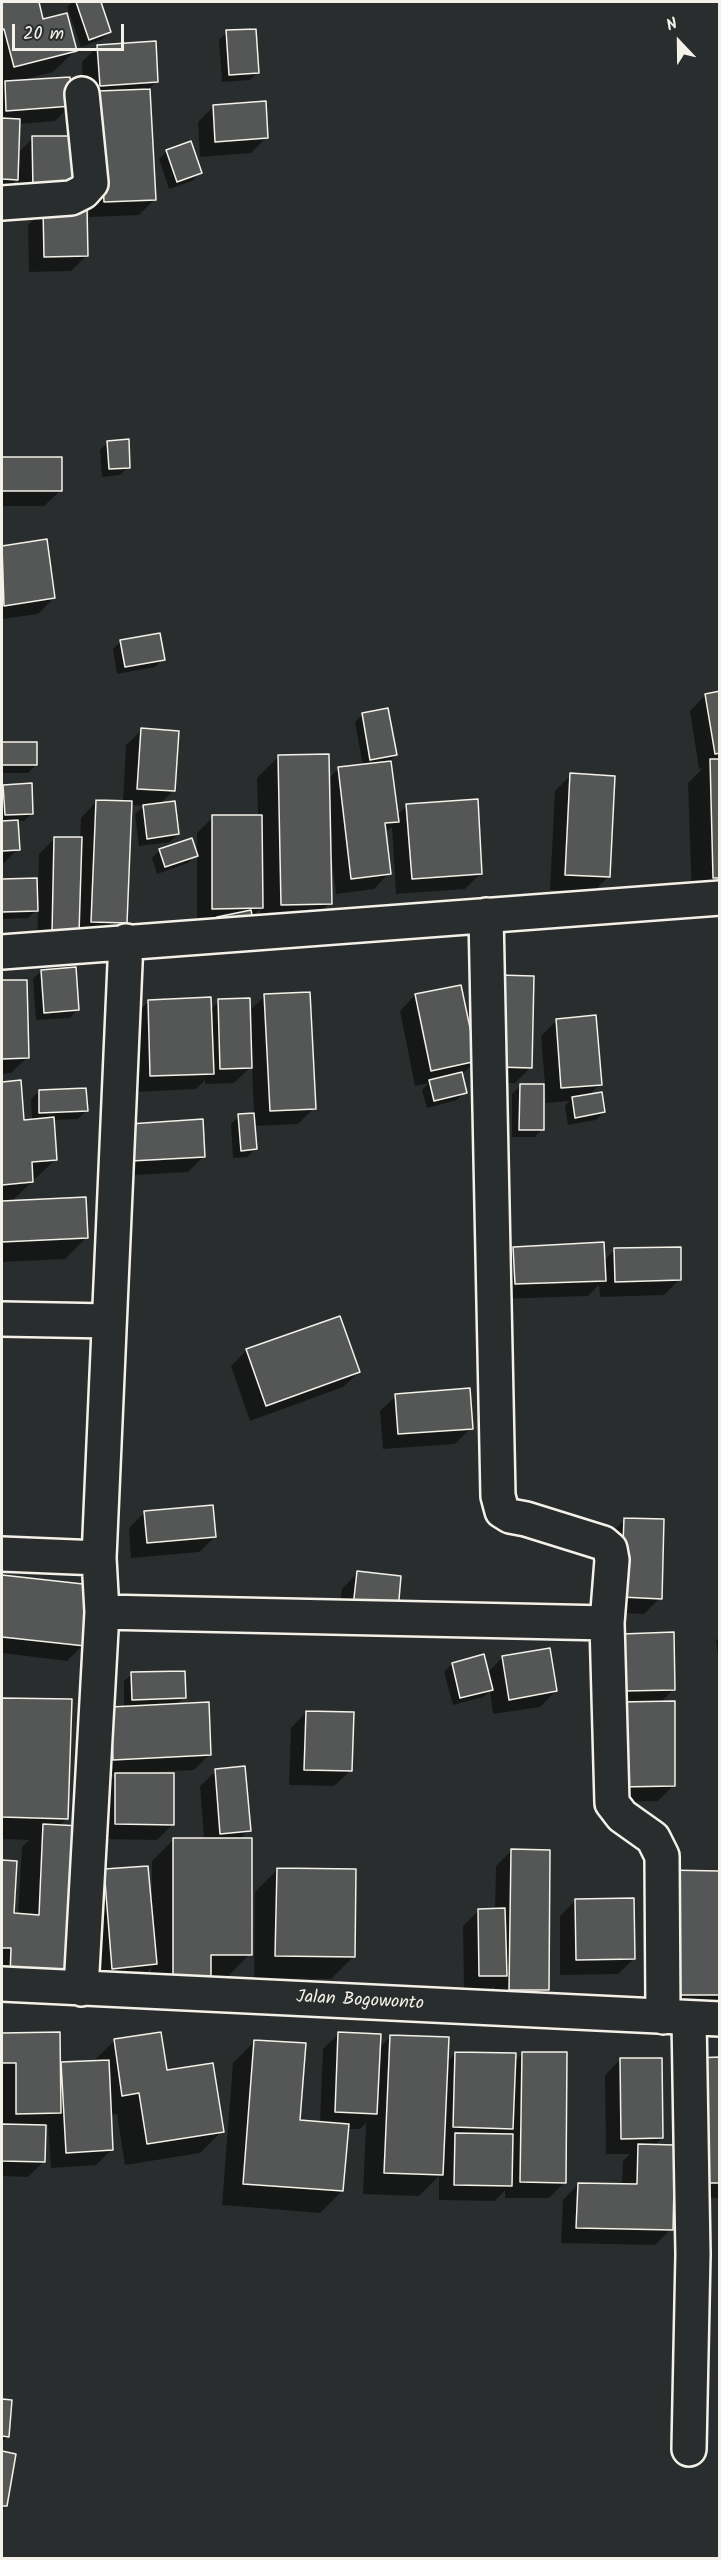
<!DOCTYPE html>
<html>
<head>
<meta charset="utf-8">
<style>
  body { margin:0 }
  #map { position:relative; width:721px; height:2560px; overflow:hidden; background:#2a2d2e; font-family:Kalam,sans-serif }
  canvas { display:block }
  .frame { position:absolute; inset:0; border:3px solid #f4f1e8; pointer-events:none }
  .north { position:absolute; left:649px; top:12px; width:60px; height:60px; -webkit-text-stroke:4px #2a2d2e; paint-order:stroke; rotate:338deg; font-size:16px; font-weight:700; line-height:24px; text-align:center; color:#f4f1e8 }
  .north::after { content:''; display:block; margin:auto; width:21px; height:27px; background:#f4f1e8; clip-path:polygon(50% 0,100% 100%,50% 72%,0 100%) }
  .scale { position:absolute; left:12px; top:24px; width:112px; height:27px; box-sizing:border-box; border:3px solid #f4f1e8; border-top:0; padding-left:8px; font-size:18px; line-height:21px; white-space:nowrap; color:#f4f1e8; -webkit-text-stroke:4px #2a2d2e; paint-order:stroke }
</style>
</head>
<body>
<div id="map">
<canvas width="721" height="2560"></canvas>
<div class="frame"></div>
<div class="north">N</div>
<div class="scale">20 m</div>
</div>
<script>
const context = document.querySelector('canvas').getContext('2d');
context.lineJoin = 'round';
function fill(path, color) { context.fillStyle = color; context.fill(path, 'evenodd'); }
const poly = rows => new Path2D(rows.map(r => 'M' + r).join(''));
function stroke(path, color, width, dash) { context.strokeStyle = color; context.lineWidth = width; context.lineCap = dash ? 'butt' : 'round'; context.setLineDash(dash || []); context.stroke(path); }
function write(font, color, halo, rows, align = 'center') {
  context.font = font + ' Kalam,sans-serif'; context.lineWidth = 5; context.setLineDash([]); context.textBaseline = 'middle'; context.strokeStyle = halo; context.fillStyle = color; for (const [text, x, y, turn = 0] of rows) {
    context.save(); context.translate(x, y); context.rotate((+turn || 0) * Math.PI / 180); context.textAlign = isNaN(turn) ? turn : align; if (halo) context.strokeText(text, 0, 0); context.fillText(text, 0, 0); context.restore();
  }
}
fill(poly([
  [2,2,37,2,42,21,75,51,53,72,26,79,70,106,55,121,18,124,17,154,33,138,73,189,18,205,18,178,2,194],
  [72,2,99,2,109,32,101,40,81,47,67,7],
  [227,32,258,72,250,80,222,82,219,40],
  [98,46,157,81,149,89,155,199,139,215,89,217,89,210,86,210,87,255,71,271,29,272,28,225,44,210,88,209,82,62],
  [214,106,267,137,251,153,200,157,198,122],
  [167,151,200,173,192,181,169,189,159,159],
  [108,442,128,467,120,475,102,477,100,450],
  [2,458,61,458,60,491,44,506,2,506],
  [45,541,54,598,38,614,2,619,2,547],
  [121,641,163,659,155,667,117,674,113,649],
  [720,693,720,898,692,899,688,783,703,768,699,769,690,711,705,695],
  [363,714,396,755,390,761,396,816,407,805,481,873,465,889,396,894,392,827,385,833,389,873,374,889,336,894,332,859,329,859,330,903,308,925,260,927,260,909,251,918,197,924,197,833,213,817,258,816,257,778,279,756,328,779,338,769,363,766,355,722],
  [142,730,173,791,160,804,178,834,170,842,139,846,135,814,144,806,130,805,125,923,109,939,37,948,38,909,28,918,2,919,2,881,35,880,35,892,38,892,39,854,55,838,80,839,81,818,96,802,123,803,126,745],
  [2,744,36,744,36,765,28,773,2,773],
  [571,775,608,877,593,892,550,890,555,791],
  [4,786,32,813,24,821,17,821,18,849,2,865,2,788],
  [160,850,196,855,188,863,157,874,152,858],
  [41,971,77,1010,70,1018,36,1020,33,979],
  [533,977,531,1067,515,1083,482,1082],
  [26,981,27,1058,11,1073,2,1074,2,982],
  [460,986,476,1061,461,1075,465,1092,457,1100,427,1108,422,1090,429,1083,415,1086,400,1011,415,995],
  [265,996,314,1108,298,1124,253,1126,255,1149,247,1157,233,1158,231,1124,239,1116,254,1114,252,1066,234,1083,205,1084,205,1080,196,1089,135,1092,133,1017,149,1001,210,1010,219,1001,249,1011],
  [556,1021,600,1084,589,1095,604,1112,596,1120,568,1125,565,1106,569,1101,546,1103,545,1089,543,1089,542,1129,535,1137,512,1137,512,1094,520,1086,545,1085,541,1036],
  [19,1082,23,1122,32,1121,31,1099,39,1091,86,1111,78,1119,53,1120,56,1159,11,1202,87,1237,65,1259,2,1262,2,1083],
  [114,1141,204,1156,188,1172,115,1176],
  [514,1248,603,1261,615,1250,680,1279,664,1295,600,1297,599,1285,588,1296,500,1299,498,1264],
  [339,1318,359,1372,343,1387,250,1421,231,1366,246,1351],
  [396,1396,471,1428,455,1444,383,1449,380,1411],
  [145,1512,215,1537,199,1552,131,1558,129,1528],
  [625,1520,660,1598,644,1614,606,1612,609,1535],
  [357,1573,399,1577,338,1623,342,1589],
  [2,1576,90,1586,83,1645,67,1661,2,1653],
  [720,1637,720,1675,716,1640],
  [607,1651,674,1689,660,1703,674,1785,658,1801,605,1802],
  [503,1657,556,1691,540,1707,493,1714,490,1691,483,1697,453,1705,444,1672,452,1664,487,1673],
  [132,1674,184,1697,176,1705,210,1754,194,1770,156,1772,173,1824,157,1840,100,1839,100,1790,116,1774,98,1775,96,1724,124,1708,124,1681],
  [2,1699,70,1701,67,1818,59,1826,70,1979,2,1999,2,1862,15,1863,13,1914,18,1915,22,1847,29,1840,2,1839],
  [306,1712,350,1771,334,1786,289,1785,291,1728],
  [216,1771,249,1830,240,1839,250,1954,228,1976,209,1976,151,2002,151,1968,140,1980,97,1984,89,1887,104,1871,152,1898,152,1861,174,1839,204,1839,200,1786],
  [511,1851,547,1990,532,2005,494,2005,494,1986,489,1991,464,1991,463,1926,479,1910,495,1910,496,1866],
  [277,1870,353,1957,331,1979,254,1978,255,1892],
  [666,1872,720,1872,720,2000,714,2000,698,2017,643,2017,644,1894],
  [576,1900,634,1959,618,1974,560,1975,560,1916],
  [59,2033,59,2064,93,2062,114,2041,166,2072,222,2131,200,2153,125,2165,117,2114,110,2115,112,2149,96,2165,51,2168,48,2124,45,2127,44,2161,28,2177,2,2176,2,2034],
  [339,2034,379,2048,391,2036,446,2063,456,2053,514,2062,522,2054,565,2182,549,2198,505,2198,505,2190,495,2201,439,2200,439,2176,419,2196,363,2194,366,2123,360,2129,347,2129,342,2191,320,2213,222,2205,233,2063,255,2041,299,2121,320,2123,323,2049],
  [621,2059,662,2138,654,2146,671,2229,655,2245,561,2243,563,2200,578,2184,622,2185,623,2161,630,2154,606,2154,605,2075],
  [720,2059,720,2198,681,2199],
  [2,2401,11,2402,8,2436,2,2442],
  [2,2453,14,2455,6,2506,2,2510]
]), '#0007');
const building = poly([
  [2,2,39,2,43,19,67,13,77,51,14,67,4,29,2,30,2,2],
  [76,2,101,2,111,32,89,40,76,2],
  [256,29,259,73,229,75,226,30,256,29],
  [156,41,158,82,100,86,97,45,156,41],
  [70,77,72,106,6,111,5,81,70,77],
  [150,89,156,200,104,202,98,91,150,89],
  [266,101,268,138,215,142,213,105,266,101],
  [2,118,20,119,18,180,2,179,2,118],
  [32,136,74,136,75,189,33,190,32,136],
  [191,141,202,173,177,182,166,150,191,141],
  [87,207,88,256,44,257,43,208,87,207],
  [129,439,130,468,109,469,107,441,129,439],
  [2,457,62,457,62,491,2,491,2,457],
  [47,539,55,598,4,606,2,546,47,539],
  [160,633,165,660,125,667,120,640,160,633],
  [720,691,720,753,715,754,705,694,720,691],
  [388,708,397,755,370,760,362,713,388,708],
  [141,728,179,731,175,791,137,789,141,728],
  [2,742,37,742,37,765,2,765,2,742],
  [329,754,332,904,281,905,278,755,329,754],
  [710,759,720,759,720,878,713,878,710,759],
  [391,761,399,822,385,823,391,874,351,879,338,767,391,761],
  [570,773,615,776,610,877,565,875,570,773],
  [32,783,33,814,5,815,3,785,32,783],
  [478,799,482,874,412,879,406,804,478,799],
  [96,800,132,801,127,923,91,922,96,800],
  [175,801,179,834,147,839,143,805,175,801],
  [212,815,262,815,263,908,212,909,212,815],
  [18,820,20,850,2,851,2,821,18,820],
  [54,837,82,837,79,933,52,933,54,837],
  [192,838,198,856,165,867,159,849,192,838],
  [37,878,38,911,2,912,2,879,37,878],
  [251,910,254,925,221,931,217,917,251,910],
  [76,967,79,1010,44,1013,41,970,76,967],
  [499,975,534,976,532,1068,497,1067,499,975],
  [2,980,27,980,29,1058,2,1059,2,980],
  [461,985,477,1061,431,1071,415,994,461,985],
  [310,992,316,1109,270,1111,264,994,310,992],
  [211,997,214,1074,150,1076,148,1000,211,997],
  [250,998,252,1068,220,1069,218,999,250,998],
  [596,1015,602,1085,561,1088,556,1019,596,1015],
  [462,1072,467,1093,434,1101,429,1080,462,1072],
  [21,1080,24,1120,54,1117,57,1160,32,1162,33,1182,2,1185,2,1082,21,1080],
  [520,1084,544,1084,544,1130,519,1130,520,1084],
  [86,1088,88,1111,39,1113,39,1090,86,1088],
  [602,1092,605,1112,575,1118,572,1097,602,1092],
  [254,1113,257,1149,241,1151,238,1114,254,1113],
  [203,1119,205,1157,131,1161,129,1124,203,1119],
  [86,1197,88,1238,2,1242,2,1201,86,1197],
  [604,1242,606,1281,515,1284,513,1247,604,1242],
  [681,1247,681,1280,615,1282,614,1248,681,1247],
  [340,1316,360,1372,266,1406,246,1349,340,1316],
  [470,1388,473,1429,398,1434,395,1394,470,1388],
  [213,1505,216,1537,147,1543,144,1511,213,1505],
  [624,1518,664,1519,662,1599,621,1597,624,1518],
  [357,1571,401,1576,398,1611,353,1607,357,1571],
  [2,1575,92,1585,85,1646,2,1637,2,1575],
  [674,1632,675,1690,624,1691,622,1634,674,1632],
  [550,1648,557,1691,509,1700,502,1656,550,1648],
  [484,1654,493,1690,460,1698,452,1663,484,1654],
  [185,1671,186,1698,132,1700,131,1672,185,1671],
  [2,1698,72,1699,68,1819,2,1817,2,1698],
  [675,1701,675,1786,620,1787,620,1702,675,1701],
  [209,1702,211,1755,113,1760,111,1707,209,1702],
  [306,1711,354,1712,352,1771,304,1770,306,1711],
  [245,1766,251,1831,220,1834,215,1769,245,1766],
  [115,1773,174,1773,174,1825,115,1824,115,1773],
  [43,1824,80,1826,71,1979,10,1977,11,1948,2,1948,2,1860,17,1861,14,1913,39,1915,43,1824],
  [173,1838,252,1838,252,1955,211,1955,211,1980,173,1980,173,1838],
  [511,1849,550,1850,549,1990,509,1990,511,1849],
  [148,1866,157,1964,112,1969,104,1869,148,1866],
  [277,1868,356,1869,355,1957,275,1956,277,1868],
  [666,1870,720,1871,720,1995,665,1995,666,1870],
  [634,1898,635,1959,576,1960,575,1899,634,1898],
  [505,1908,507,1976,479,1976,478,1909,505,1908],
  [60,2032,61,2113,16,2114,16,2063,2,2063,2,2033,60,2032],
  [161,2032,167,2070,213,2063,224,2132,147,2144,139,2093,122,2096,114,2039,161,2032],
  [338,2032,381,2034,377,2114,335,2112,338,2032],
  [390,2035,449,2037,443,2175,384,2173,390,2035],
  [254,2040,306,2043,300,2120,349,2124,343,2191,243,2184,254,2040],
  [455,2052,516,2053,513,2129,453,2127,455,2052],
  [522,2052,567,2052,566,2183,520,2182,522,2052],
  [720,2057,720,2183,696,2183,695,2058,720,2057],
  [620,2058,662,2058,663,2138,621,2139,620,2058],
  [109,2060,113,2150,66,2153,61,2062,109,2060],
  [2,2124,46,2125,45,2162,2,2161,2,2124],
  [455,2133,513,2134,512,2186,454,2185,455,2133],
  [638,2144,675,2145,673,2230,576,2228,578,2183,637,2184,638,2144],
  [2,2399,12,2400,9,2437,2,2436,2,2399],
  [2,2451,16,2454,7,2506,2,2506,2,2451]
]);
fill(building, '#555756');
stroke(building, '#f4f1e8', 1.5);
const street = poly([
  [2,203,71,198,83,192,91,183,82,94],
  [486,915,498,1496,502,1511,510,1516,526,1519,603,1543,610,1549,612,1560,607,1623,612,1803,622,1816,653,1838,662,1856,663,2017],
  [2,952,720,898],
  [2,1319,109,1321],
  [2,1554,99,1558],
  [102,1612,607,1623],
  [2,1984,720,2019],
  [81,1989,102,1612,99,1558,126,941],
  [689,2018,693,2254,689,2449]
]);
stroke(street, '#f4f1e8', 38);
stroke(street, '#2a2d2e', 33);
write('18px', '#f4f1e8', '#2a2d2e', [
  ["Jalan Bogowonto",360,2002,3]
]);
</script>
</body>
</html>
